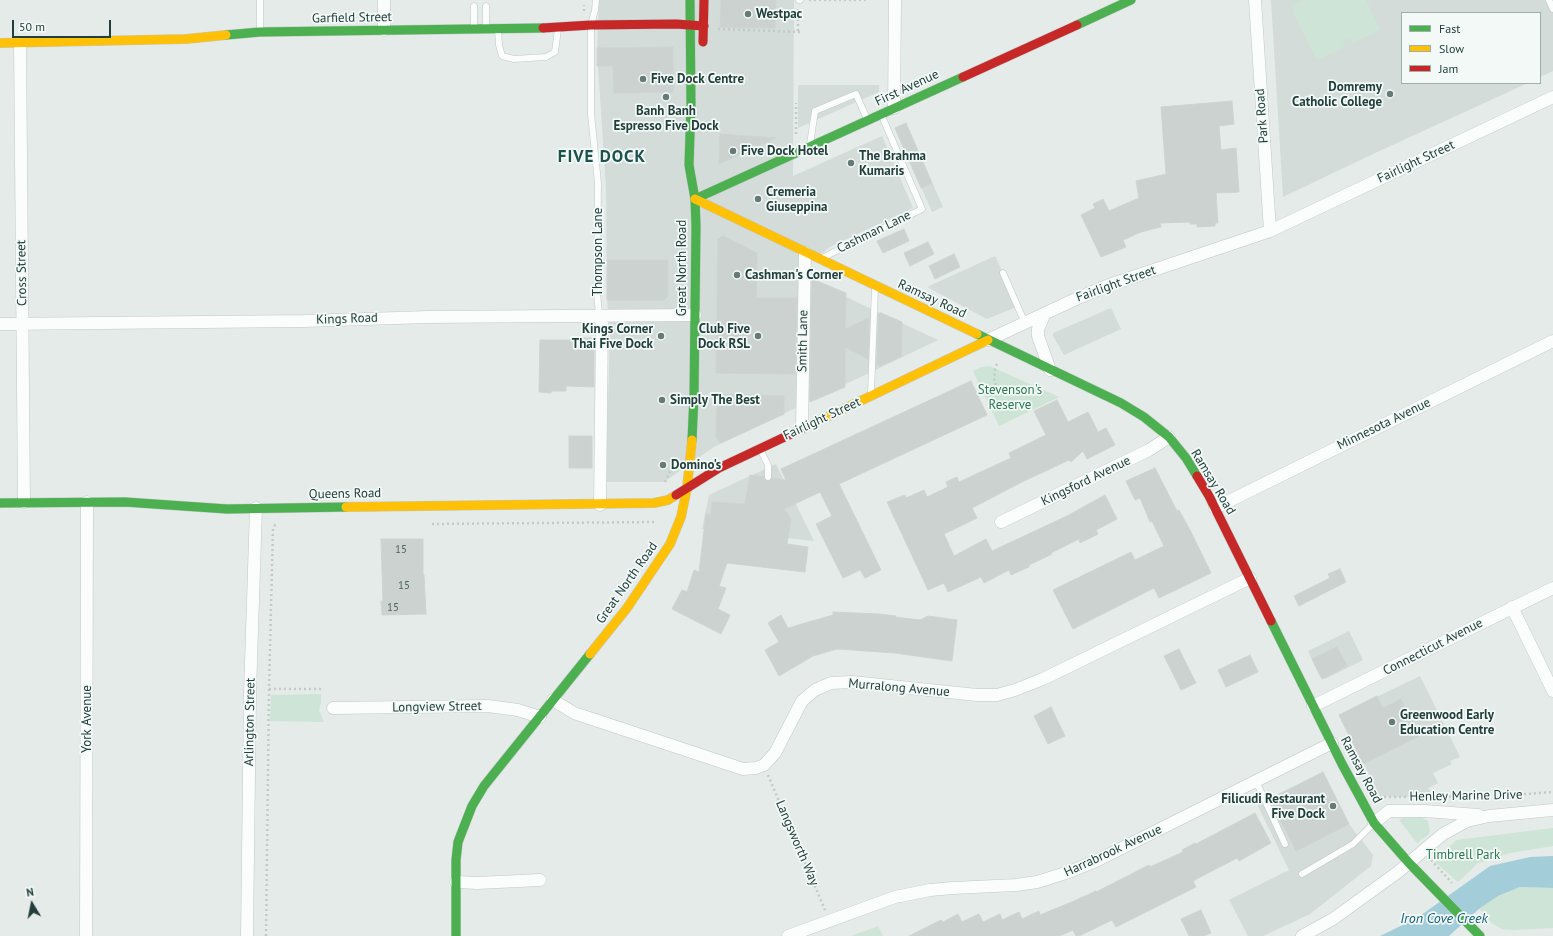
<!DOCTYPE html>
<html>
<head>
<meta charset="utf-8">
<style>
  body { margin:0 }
  #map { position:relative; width:1553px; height:936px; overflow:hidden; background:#e5ebe9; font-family:"PT Sans",sans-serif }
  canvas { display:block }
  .legend { position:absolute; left:1401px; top:12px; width:140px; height:72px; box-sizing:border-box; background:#f3f9f7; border:1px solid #9fafac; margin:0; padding:5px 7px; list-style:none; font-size:12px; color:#213f3b }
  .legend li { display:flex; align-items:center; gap:8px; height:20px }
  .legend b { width:20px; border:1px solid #9fafac }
  .north { position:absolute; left:12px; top:884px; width:40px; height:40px; -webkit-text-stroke:3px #f3f9f7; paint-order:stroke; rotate:350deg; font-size:11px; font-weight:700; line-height:16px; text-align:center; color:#213f3b }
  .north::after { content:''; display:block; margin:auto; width:14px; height:18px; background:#213f3b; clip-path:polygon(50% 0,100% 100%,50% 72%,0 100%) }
  .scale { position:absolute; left:12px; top:20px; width:99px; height:18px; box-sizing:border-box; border:2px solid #213f3b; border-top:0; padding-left:5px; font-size:12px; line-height:14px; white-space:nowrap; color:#213f3b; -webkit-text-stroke:3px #f3f9f7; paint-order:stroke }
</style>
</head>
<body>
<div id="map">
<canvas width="1553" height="936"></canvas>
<ul class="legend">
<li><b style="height:5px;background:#4caf50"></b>Fast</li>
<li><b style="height:5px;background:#ffc107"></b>Slow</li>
<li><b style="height:5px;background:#c62828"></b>Jam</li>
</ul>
<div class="north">N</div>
<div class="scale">50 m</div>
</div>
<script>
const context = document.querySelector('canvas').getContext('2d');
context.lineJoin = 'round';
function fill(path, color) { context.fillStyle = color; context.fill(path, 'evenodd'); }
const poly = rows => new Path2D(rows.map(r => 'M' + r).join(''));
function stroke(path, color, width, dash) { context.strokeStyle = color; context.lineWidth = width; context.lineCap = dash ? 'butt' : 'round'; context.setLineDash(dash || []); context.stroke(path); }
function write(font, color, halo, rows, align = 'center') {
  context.font = font + ' "PT Sans",sans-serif'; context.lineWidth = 3.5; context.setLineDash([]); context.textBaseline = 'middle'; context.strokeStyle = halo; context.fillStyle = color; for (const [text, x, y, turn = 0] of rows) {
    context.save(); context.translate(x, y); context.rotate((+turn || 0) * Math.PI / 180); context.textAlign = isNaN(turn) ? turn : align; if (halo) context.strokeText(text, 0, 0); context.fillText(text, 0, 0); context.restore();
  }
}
fill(poly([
  [599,0,794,0,793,176,882,136,913,208,830,247,795,273,938,340,714,447,664,482,606,482,610,330,607,300,606,188,597,51],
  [1271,0,1553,0,1553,71,1540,77,1540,13,1402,13,1402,83,1528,83,1373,154,1283,197],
  [798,85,879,85,879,92,798,128],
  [906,123,943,207,932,212,895,128],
  [995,256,1019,306,987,319,927,287],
  [1111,308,1121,329,1064,355,1053,336,1053,333],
  [776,464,814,541,702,529,709,495],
  [1349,631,1363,660,1325,679,1320,677,1308,651],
  [1420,676,1460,757,1450,761,1452,764,1433,773,1438,783,1428,788,1434,798,1380,796,1339,715],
  [1323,772,1349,824,1373,855,1371,866,1310,914,1263,936,1248,936,1229,900,1289,870,1257,804]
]), '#d3dcd9');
fill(poly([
  [1304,0,1366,0,1380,30,1353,43,1350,38,1342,42,1345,47,1317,60,1293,12,1294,11,1292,6],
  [990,366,1059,397,999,426,973,371,981,367],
  [321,694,321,703,319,710,324,722,270,721,271,695],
  [1421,817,1428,821,1430,831,1428,835,1417,843,1399,820,1404,818],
  [1553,828,1553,846,1510,853,1478,863,1458,882,1435,862,1456,840],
  [1520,887,1553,888,1553,928,1512,930,1502,929,1493,924,1479,909,1498,896],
  [878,926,883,936,851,936]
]), '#cee4d7');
fill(poly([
  [1553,856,1553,888,1520,887,1498,896,1479,909,1449,936,1380,936,1417,918,1490,866,1530,857]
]), '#a4cdda');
const building = poly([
  [721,0,776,0,775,28,720,27,721,0],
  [673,47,673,92,614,93,613,66,597,66,597,48,673,47],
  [1232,101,1234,124,1219,126,1221,150,1236,148,1239,192,1216,193,1218,223,1215,223,1215,226,1197,227,1197,224,1190,224,1190,222,1160,223,1161,227,1141,232,1123,240,1126,247,1101,257,1081,215,1095,208,1093,204,1103,199,1109,211,1139,198,1136,181,1166,174,1161,107,1232,101],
  [906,123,932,183,921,188,895,128,906,123],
  [720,134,776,138,719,164,720,134],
  [904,229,909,241,883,253,877,241,904,229],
  [723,236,757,253,756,298,797,298,795,374,716,373,718,239,723,236],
  [928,242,934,254,910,266,904,253,928,242],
  [954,254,960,267,935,279,929,266,954,254],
  [607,260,668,260,668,296,664,300,607,300,607,260],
  [812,279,846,293,845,329,869,318,868,359,845,347,845,387,810,402,812,279],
  [881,313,902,322,901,357,880,366,877,364,879,314,881,313],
  [583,338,594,338,594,387,566,386,566,391,551,391,551,393,539,392,540,340,570,340,570,339,583,338],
  [971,381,987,415,839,484,881,570,865,578,860,570,843,578,816,524,832,516,820,492,784,509,791,519,787,544,808,547,805,572,727,563,719,586,726,588,718,609,730,615,721,634,672,609,682,590,687,592,694,570,699,572,706,514,711,515,712,502,745,504,750,475,764,477,764,480,768,481,771,481,772,478,786,480,781,469,971,381],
  [717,394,784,396,784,414,721,443,716,438,717,394],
  [1057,400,1068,422,1088,412,1098,432,1106,428,1115,445,1087,459,1083,451,1071,462,1069,460,1022,482,972,508,977,518,944,534,954,556,986,539,992,551,1067,516,1105,495,1117,519,1096,530,1098,534,1080,543,1079,539,1051,553,1052,554,1029,565,1029,567,1011,575,1009,570,984,583,981,577,948,592,944,583,928,590,887,502,905,495,906,498,924,490,927,497,948,487,946,482,957,477,959,482,1011,458,1009,453,1046,435,1034,411,1057,400],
  [569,436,592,436,592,468,569,468,569,436],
  [1155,468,1177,511,1179,510,1191,532,1211,573,1159,598,1154,588,1073,629,1053,590,1131,552,1135,560,1164,546,1152,521,1150,522,1140,498,1135,500,1126,481,1155,468],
  [381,539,423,539,423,575,424,575,426,614,382,615,381,601,383,601,381,539],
  [1340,569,1346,582,1299,606,1294,596,1330,578,1328,574,1340,569],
  [833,612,879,614,896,616,895,617,920,620,928,616,957,620,952,661,895,653,837,649,813,656,779,676,765,650,779,642,768,623,781,615,788,628,833,615,833,612],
  [1337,647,1347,666,1322,679,1312,659,1337,647],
  [1179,649,1196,683,1181,690,1164,656,1179,649],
  [1250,655,1258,672,1226,687,1218,670,1250,655],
  [1377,696,1383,708,1401,699,1419,736,1363,764,1339,715,1377,696],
  [1051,707,1065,736,1048,744,1034,716,1051,707],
  [1323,772,1349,824,1296,851,1270,799,1323,772],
  [1255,813,1271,843,1239,861,1237,858,1210,872,1193,881,1196,887,1116,927,1112,920,1079,936,1076,936,1073,930,1059,936,909,936,941,920,943,922,958,914,962,922,979,914,983,922,1000,914,1002,920,1019,912,1022,919,1039,911,1040,915,1074,901,1096,891,1096,892,1149,865,1150,867,1183,852,1182,850,1195,843,1196,844,1255,813],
  [1201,910,1211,933,1203,936,1189,936,1181,919,1201,910]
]);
fill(building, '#ccd2d0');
stroke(building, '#ced4d2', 1);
const lane = poly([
  [260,0,260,30],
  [596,0,595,10,591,25,591,114,598,183,597,292,599,315],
  [799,0,800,0],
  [1549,0,1553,9],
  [474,6,474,29],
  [486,28,486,6],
  [498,30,499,45,502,56,514,59,546,57,555,52,558,29],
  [810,144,815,111,856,94,867,119],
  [824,257,922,209,881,114],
  [1003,273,1025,323],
  [871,393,875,288],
  [761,451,768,465,768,477],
  [1256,781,1285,844],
  [1302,874,1353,844,1372,825]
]);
const street = poly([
  [1255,0,1270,231],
  [384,30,384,0],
  [20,43,24,502],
  [894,108,895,0],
  [1045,313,1038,329,1038,336,1050,370],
  [599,315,602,324,600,505],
  [0,324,304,321,428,317,695,315],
  [988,340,1078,298,1109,285,1270,231,1553,97],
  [802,428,805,253],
  [1215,508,1553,341],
  [1001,522,1149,450,1169,437],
  [1512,607,1553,691],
  [553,700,574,713,743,769,756,768,764,765,775,753,802,701,815,690,831,683,852,682,977,695,997,695,1015,690,1043,679,1250,578],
  [1313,706,1553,588],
  [333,708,488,706,518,710,540,717],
  [1374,823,1389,811,1425,811,1478,815],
  [456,882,477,883,540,880],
  [86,936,87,502],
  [247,936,250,693,256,508],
  [788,936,895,897,930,890,953,888,1016,885,1037,882,1069,872,1096,861,1332,743],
  [1302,936,1333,919,1398,872,1443,834,1467,821,1489,816,1553,810]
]);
const fast = poly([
  [690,0,691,104,689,165,695,199,696,226,694,396,692,440],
  [1077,25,1131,0],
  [226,35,260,32,543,28],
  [695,199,963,77],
  [977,334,1121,403,1144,417,1169,437,1186,458,1197,476],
  [0,503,125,502,227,509,346,507],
  [1271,621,1342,764,1374,823,1409,863,1480,936],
  [456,936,456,860,458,842,472,806,484,786,590,654]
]);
const slow = poly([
  [0,43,186,39,226,35],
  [695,199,977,334],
  [808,426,988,340],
  [346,507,654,503,668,500,676,495],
  [590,654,627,608,670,544,681,517,687,488,692,440]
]);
const jam = poly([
  [543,28,591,25,676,24,704,26],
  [703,42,704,0],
  [963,77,1077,25],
  [1197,476,1209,496,1271,621],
  [676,495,719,468,808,426]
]);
stroke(lane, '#c2c8c6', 7);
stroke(street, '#c2c8c6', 13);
stroke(fast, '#c0c9c6', 10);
stroke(slow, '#c0c9c6', 10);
stroke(jam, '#c0c9c6', 10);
stroke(poly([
  [809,0,866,0],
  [584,11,584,5],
  [718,29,802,32],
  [798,31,798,8],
  [796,134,796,103],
  [997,364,995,370,994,382,999,389,1002,392,1011,394,1029,393,1034,391,1039,384],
  [665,482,671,470],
  [432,524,654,522],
  [269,689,324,689],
  [768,775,825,910],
  [1379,797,1435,797,1526,794,1553,792],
  [1431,860,1452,883],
  [266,936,269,689,273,529,275,525,277,525]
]), '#c1cbc9', 2.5, [2, 3]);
stroke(lane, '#fbfcfc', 6);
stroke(street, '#fbfcfc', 12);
stroke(fast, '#4caf50', 9);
stroke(slow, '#ffc107', 9);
stroke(jam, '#c62828', 9);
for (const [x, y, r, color] of [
  [748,14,4,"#667b78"],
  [643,79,4,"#667b78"],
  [1390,94,4,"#667b78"],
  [666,97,4,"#667b78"],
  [733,151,4,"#667b78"],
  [851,163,4,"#667b78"],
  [758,199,4,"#667b78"],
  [737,275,4,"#667b78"],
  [661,336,4,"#667b78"],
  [758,336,4,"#667b78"],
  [662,400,4,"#667b78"],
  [663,465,4,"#667b78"],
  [1392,722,4,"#667b78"],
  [1333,806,4,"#667b78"]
]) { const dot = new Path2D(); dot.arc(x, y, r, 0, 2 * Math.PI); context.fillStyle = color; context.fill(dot); stroke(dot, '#f3f9f7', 1.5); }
write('11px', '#4c6461', null, [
  ["15",401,550],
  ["15",404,586],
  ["15",393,608]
]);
write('bold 13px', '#213f3b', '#f3f9f7', [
  ["Westpac",756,14],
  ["Five Dock Centre",651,79],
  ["Domremy",1382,87,"right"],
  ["Catholic College",1382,102,"right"],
  ["Banh Banh",666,111,"center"],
  ["Espresso Five Dock",666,126,"center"],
  ["Five Dock Hotel",741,151],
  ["The Brahma",859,156],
  ["Kumaris",859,171],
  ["Cremeria",766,192],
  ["Giuseppina",766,207],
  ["Cashman's Corner",745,275],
  ["Kings Corner",653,329,"right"],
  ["Thai Five Dock",653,344,"right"],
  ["Club Five",750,329,"right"],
  ["Dock RSL",750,344,"right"],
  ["Simply The Best",670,400],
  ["Domino's",671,465],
  ["Greenwood Early",1400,715],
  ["Education Centre",1400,730],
  ["Filicudi Restaurant",1325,799,"right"],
  ["Five Dock",1325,814,"right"]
], 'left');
write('13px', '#213f3b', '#f3f9f7', [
  ["Garfield Street",352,18,-1],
  ["First Avenue",907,88,-25],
  ["Park Road",1262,116,-94],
  ["Fairlight Street",1416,162,-25],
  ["Cashman Lane",874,232,-26],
  ["Thompson Lane",598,252,-90],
  ["Great North Road",682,268,-90],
  ["Cross Street",22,273,-91],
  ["Fairlight Street",1116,284,-20],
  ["Ramsay Road",932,299,25],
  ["Kings Road",347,319,-2],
  ["Smith Lane",803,341,-89],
  ["Fairlight Street",822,419,-25],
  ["Minnesota Avenue",1384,424,-26],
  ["Kingsford Avenue",1086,481,-26],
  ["Ramsay Road",1213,482,59],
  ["Queens Road",345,494,-1],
  ["Great North Road",627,583,-55],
  ["Connecticut Avenue",1433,647,-27],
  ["Murralong Avenue",899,688,5],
  ["Longview Street",437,707,-1],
  ["York Avenue",87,719,-90],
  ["Arlington Street",250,722,-89],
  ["Ramsay Road",1361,770,62],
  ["Henley Marine Drive",1466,796,-1],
  ["Langsworth Way",797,843,67],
  ["Harrabrook Avenue",1113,851,-25]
]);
write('13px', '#2a7851', '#f3f9f7', [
  ["Stevenson's",1010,390],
  ["Reserve",1010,405],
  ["Timbrell Park",1463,855]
]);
write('italic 14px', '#19617e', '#f3f9f7', [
  ["Iron Cove Creek",1444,919]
]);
context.letterSpacing = '1px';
write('bold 17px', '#1c534c', '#f3f9f7', [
  ["FIVE DOCK",602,157]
]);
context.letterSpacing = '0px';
</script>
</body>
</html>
